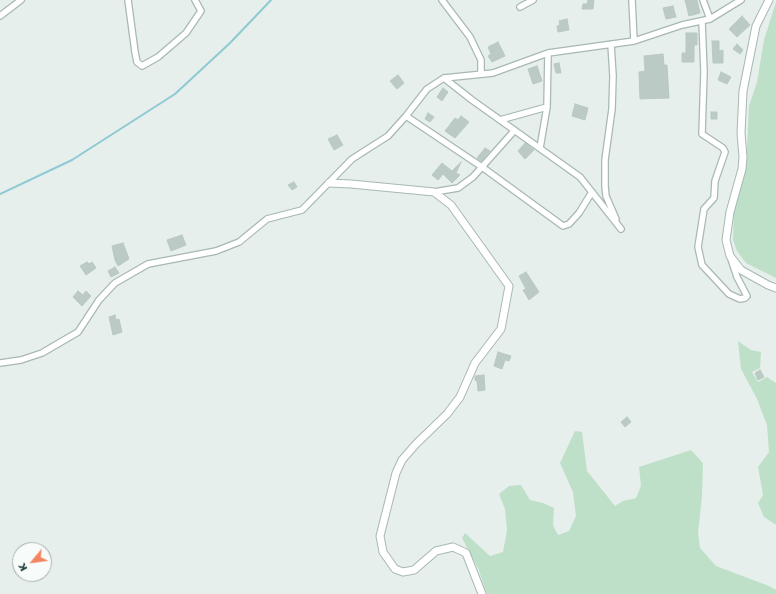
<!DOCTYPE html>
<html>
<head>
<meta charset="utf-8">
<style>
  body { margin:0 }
  #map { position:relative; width:776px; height:594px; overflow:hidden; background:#e6efeb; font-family:Poppins,sans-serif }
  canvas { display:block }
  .north { position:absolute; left:12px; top:542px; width:40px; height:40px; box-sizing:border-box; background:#f7fbf9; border:1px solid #a3b1ad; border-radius:50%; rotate:241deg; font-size:11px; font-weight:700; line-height:16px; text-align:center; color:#24423a }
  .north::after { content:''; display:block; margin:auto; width:14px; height:18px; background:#f4845f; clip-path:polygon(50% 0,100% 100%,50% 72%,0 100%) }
</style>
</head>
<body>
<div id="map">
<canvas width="776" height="594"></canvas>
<div class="north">K</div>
</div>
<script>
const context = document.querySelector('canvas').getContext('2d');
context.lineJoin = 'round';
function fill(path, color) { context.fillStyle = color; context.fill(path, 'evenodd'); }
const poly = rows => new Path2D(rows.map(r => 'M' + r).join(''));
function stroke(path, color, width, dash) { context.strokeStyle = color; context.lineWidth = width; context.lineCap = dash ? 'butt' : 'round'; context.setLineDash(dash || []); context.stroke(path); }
fill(poly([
  [776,2,776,278,746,263,737,251,733,240,734,213,746,169,749,106,757,82,764,40],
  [738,341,751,350,761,352,760,368,752,372,758,382,767,377,776,383,776,525,764,517,758,503,763,495,758,467,769,452,767,425,757,399,741,369],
  [575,431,582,432,587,471,615,506,623,501,636,498,641,486,639,467,691,450,703,463,702,496,698,533,700,548,716,566,769,586,776,590,776,594,487,594,478,568,462,538,465,533,490,556,503,552,507,530,505,509,499,494,509,486,521,485,530,500,543,503,554,508,553,525,558,535,569,531,576,516,573,492,560,463]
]), '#bfe0c8');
stroke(poly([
  [0,194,72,160,175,94,230,43,271,0]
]), '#8ec9d4', 2);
const building = poly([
  [588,0,594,0,593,9,582,9,583,4,587,4,588,0],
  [685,0,697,0,700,13,689,16,685,0],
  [673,6,676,17,666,19,663,8,673,6],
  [742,16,750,25,737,37,729,29,742,16],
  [567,19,569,30,558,32,557,26,560,25,559,21,567,19],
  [686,33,697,33,697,45,694,45,694,62,682,62,682,53,686,53,686,33],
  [712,41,719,41,719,51,723,50,723,63,713,63,712,41],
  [498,42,505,56,492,62,488,56,491,54,488,47,498,42],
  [737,44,743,50,740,54,733,49,737,44],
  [663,54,664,65,667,65,669,98,640,99,639,72,645,71,644,56,663,54],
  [559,63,561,73,556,73,554,64,559,63],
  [537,66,542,81,533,84,528,69,537,66],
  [721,72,731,77,727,84,718,80,721,72],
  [398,75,404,83,397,89,390,81,398,75],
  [443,88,448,92,442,101,437,97,443,88],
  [575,104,588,108,585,120,572,116,575,104],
  [711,112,717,112,717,119,711,119,711,112],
  [428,113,434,117,430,122,425,119,428,113],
  [461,116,469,122,455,138,445,131,455,118,458,120,461,116],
  [337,135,343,145,334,150,328,139,337,135],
  [525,143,534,150,525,159,518,151,525,143],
  [485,148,490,151,481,161,477,158,485,148],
  [461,162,456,173,460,175,452,183,443,174,438,180,432,175,442,163,452,171,461,162],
  [294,182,297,187,292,190,288,185,294,182],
  [182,235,186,245,171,251,167,240,182,235],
  [123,243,129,259,118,266,115,260,112,246,123,243],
  [87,262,89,264,92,262,96,268,86,275,80,266,87,262],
  [115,267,119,273,111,277,108,271,115,267],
  [526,272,539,292,529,300,523,290,526,289,519,276,526,272],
  [78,291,83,295,86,291,91,296,82,306,73,297,78,291],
  [115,315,116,320,119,319,122,332,113,335,109,317,115,315],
  [498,352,511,356,509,361,505,360,502,369,494,366,498,352],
  [760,370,764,377,758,380,755,373,760,370],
  [484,375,485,390,478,391,477,381,475,380,475,376,484,375],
  [627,417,631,422,625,427,621,422,627,417]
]);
fill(building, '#bbcac4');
stroke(building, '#b8c9c2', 1);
const minor = poly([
  [128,0,135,52,137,62,142,66,158,57,186,33,201,11,195,0],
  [442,0,470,37,481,60,481,74],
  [632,0,634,41],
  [703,0,710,19],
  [520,7,533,0],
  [0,16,21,0],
  [702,21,704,72,702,134,723,148,725,152,715,181,714,198,704,209,698,247,702,265,729,294,740,299,745,298,747,296,737,277,731,259],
  [611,44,613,76,612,109,605,160,605,186,606,196,616,219],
  [444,78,472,100,580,177,621,229],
  [406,116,482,167,563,226,569,224,579,213,592,192],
  [500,120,547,107],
  [540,148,547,107,548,53],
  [434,192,458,188,473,177,514,131],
  [0,363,21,360,42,353,78,332,99,300,115,283,148,264,216,251,239,242,267,219,302,210,352,159,388,136,406,116,427,89,444,78,493,73,548,53,634,41,682,25,710,19,741,0]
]);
const tertiary = poly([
  [769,0,756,26,743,91,741,133,743,157,742,169,730,212,726,240,730,256,741,270,768,285,776,288],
  [329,183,351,184,434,192,451,205,509,286,501,329,475,363,460,397,447,414,416,444,402,460,396,473,380,536,383,552,395,569,403,572,414,570,436,551,453,547,466,553,482,594]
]);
stroke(minor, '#a8b8b2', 8);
stroke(tertiary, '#a8b8b2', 9);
stroke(minor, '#fff', 5.5);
stroke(tertiary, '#fff', 7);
</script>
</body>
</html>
